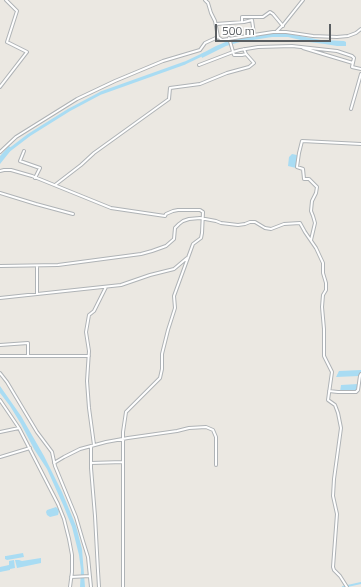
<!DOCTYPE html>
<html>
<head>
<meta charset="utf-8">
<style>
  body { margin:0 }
  #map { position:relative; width:361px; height:587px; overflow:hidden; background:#ebe8e2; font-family:"Titillium Web",sans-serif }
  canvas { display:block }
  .scale { position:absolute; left:215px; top:24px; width:116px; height:18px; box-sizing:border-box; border:2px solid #5a5e61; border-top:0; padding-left:5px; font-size:12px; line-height:14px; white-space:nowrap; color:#5a5e61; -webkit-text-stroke:3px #fff; paint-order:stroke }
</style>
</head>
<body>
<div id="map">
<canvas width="361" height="587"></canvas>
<div class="scale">500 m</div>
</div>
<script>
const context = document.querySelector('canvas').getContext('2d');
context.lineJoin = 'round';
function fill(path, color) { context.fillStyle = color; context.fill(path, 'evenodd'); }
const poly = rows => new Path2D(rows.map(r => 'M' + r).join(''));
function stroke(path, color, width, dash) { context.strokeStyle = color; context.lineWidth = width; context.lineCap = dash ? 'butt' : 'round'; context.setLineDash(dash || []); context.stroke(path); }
fill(poly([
  [270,33,284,33,321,40,344,41,346,42,346,46,337,46,325,44,309,42,288,37,272,37,240,42,226,46,202,58,201,54,216,46,228,41,245,37],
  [9,146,12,149,0,164,0,156],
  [292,154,297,155,296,168,288,166,289,157],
  [361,370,361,374,359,374,359,376,336,377,339,371],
  [358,384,356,391,340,392,341,385],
  [0,386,21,416,44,456,62,492,76,526,82,549,85,587,80,587,81,570,79,555,72,527,64,507,47,469,34,449,21,424,10,406,0,393],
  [56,507,58,509,59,511,58,515,50,517,47,515,46,512,47,510],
  [23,553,24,557,7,560,5,559,5,556,6,556],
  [41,558,41,563,17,568,15,560,19,560,22,561],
  [14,560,15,568,10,569,10,567,10,570,0,572,0,567,9,565,9,561]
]), '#a9dcf3');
stroke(poly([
  [343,587,361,583]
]), '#a9dcf3', 2);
stroke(poly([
  [8,151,29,135,69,110,101,93,185,63,204,54]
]), '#a9dcf3', 3);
const minor = poly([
  [205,0,208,3,211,13,215,21,218,37,222,40,273,32,286,32,313,36,337,37,348,36,356,33,361,29],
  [242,22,242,17,263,17,270,12,273,14,283,26],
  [216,24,244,22,252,20,254,34],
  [277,31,283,25,303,0],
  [229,38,234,55,242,55,246,54],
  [303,48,353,63],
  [199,65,233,52,240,50,258,47,292,46,337,51,352,56,354,58,352,67,361,69],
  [0,87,27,52,7,42,17,11,6,0],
  [351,109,361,74],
  [24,151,20,161,40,168,35,178],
  [0,152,16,137,77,99,115,81,163,61,200,50,205,43,218,37],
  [0,171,4,170,11,170,32,176,111,208,165,216,166,214,173,211,178,210,200,210,203,212,202,233,201,238,193,244,174,296,175,308,168,330,162,354,162,369,160,378,126,412,123,432,123,587],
  [55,185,81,165,94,153,169,99,170,88,200,84,227,73,249,67,254,63,246,54,244,49],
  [0,193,36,204,73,214],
  [311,240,315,223,313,216,311,211,312,201,316,193,317,187,309,179,304,179,303,169,297,167,299,153,302,141,361,144],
  [0,266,58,265,141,254,152,251,166,246,174,239,175,228,179,224,183,221,189,219,200,218,216,221,221,223,238,225,245,224,250,222,255,222,265,228,271,229,284,224,300,223,305,232,316,248,323,263,323,273,326,283,326,290,323,295,322,307,324,329,324,356,332,372,328,400,335,405,338,413,341,428,334,479,333,496,337,514,333,567,334,570,340,576,347,587],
  [37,266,37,294],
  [0,298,121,285,150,275,174,269,187,258],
  [0,345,28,343,28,356],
  [0,356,89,356],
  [0,373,7,382,37,432,52,452,55,466,76,517,83,541,88,557,91,587],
  [329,391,338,392,356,392,358,390,360,376,361,374],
  [0,400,19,428],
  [0,432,19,428,58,504,64,519,69,539,72,555,72,572,70,587],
  [94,445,89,408,87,381,89,351,86,332,89,315,94,311,106,287],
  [91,446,91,468,95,516,98,571,99,587],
  [0,457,30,448],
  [54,463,64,457,80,449,106,442,128,438,177,431,189,428,206,427,213,430,216,437,216,465],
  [91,463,123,462],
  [71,577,90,576]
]);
stroke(minor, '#afb3b6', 4);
stroke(minor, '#fff', 2);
</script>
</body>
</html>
